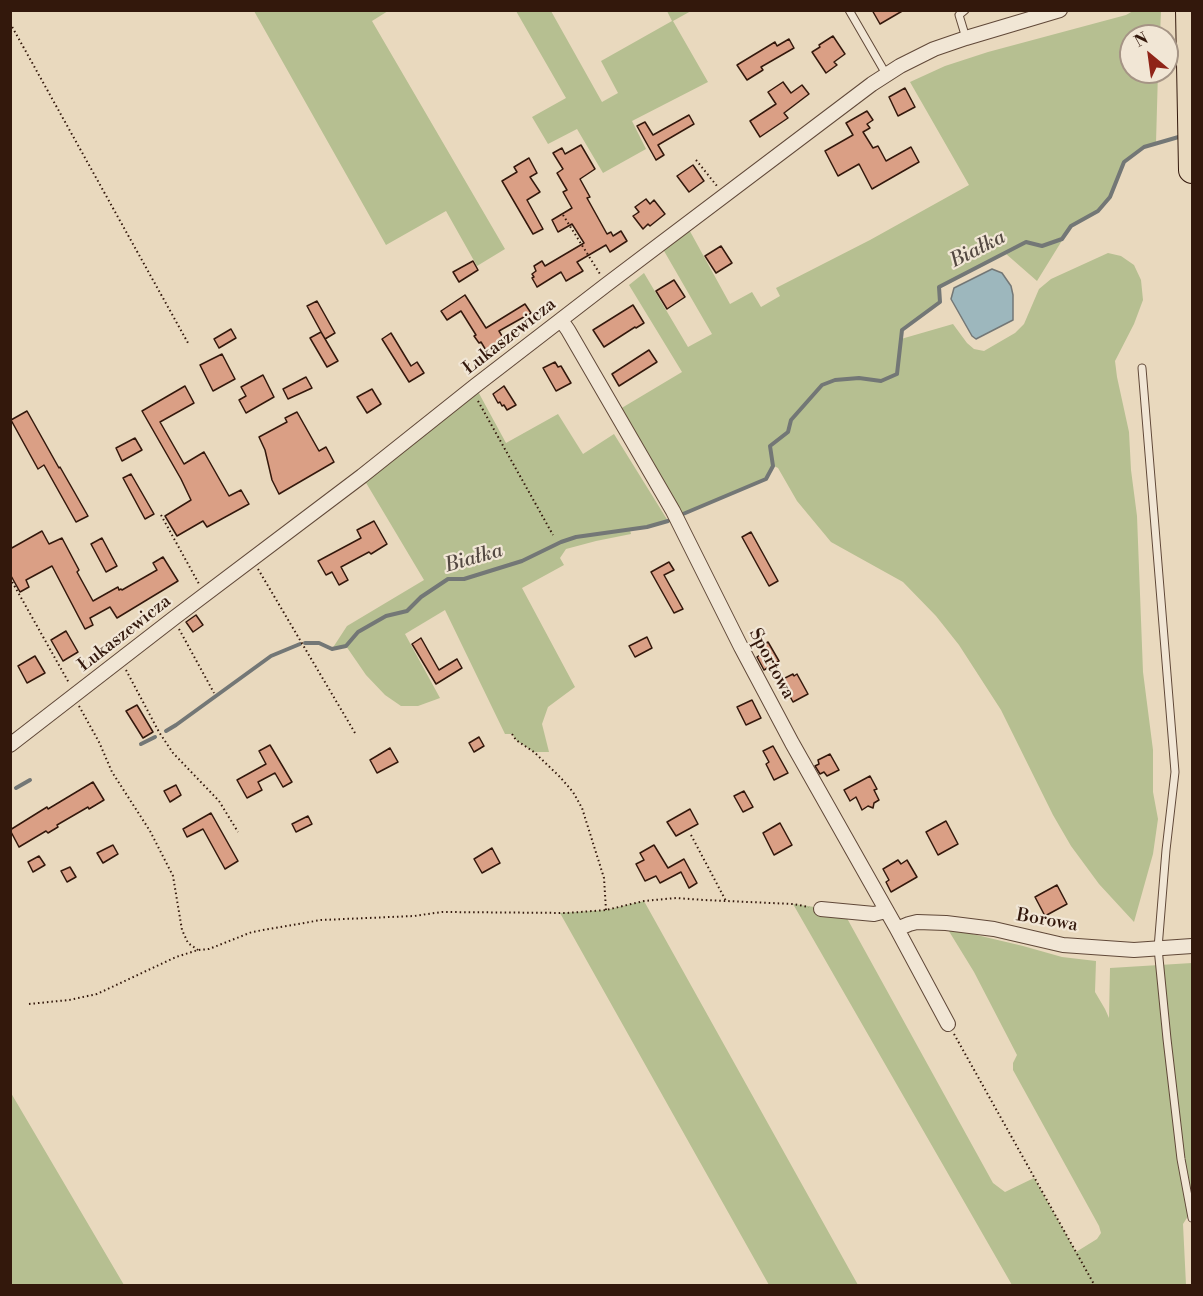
<!DOCTYPE html>
<html>
<head>
<meta charset="utf-8">
<style>
  body { margin:0 }
  #map { position:relative; width:1203px; height:1296px; overflow:hidden; background:#e9d9be; font-family:"Libre Bodoni",serif }
  canvas { display:block }
  .frame { position:absolute; inset:0; border:12px solid #33180c; pointer-events:none }
  .north { position:absolute; left:1119px; top:24px; width:60px; height:60px; box-sizing:border-box; background:#f1e6d5; border:2px solid #a59485; border-radius:50%; rotate:331deg; font-size:16px; font-weight:700; line-height:24px; text-align:center; color:#33180c }
  .north::after { content:''; display:block; margin:auto; width:21px; height:27px; background:#8f2418; clip-path:polygon(50% 0,100% 100%,50% 72%,0 100%) }
</style>
</head>
<body>
<div id="map">
<canvas width="1203" height="1296"></canvas>
<div class="frame"></div>
<div class="north">N</div>
</div>
<script>
const context = document.querySelector('canvas').getContext('2d');
context.lineJoin = 'round';
function fill(path, color) { context.fillStyle = color; context.fill(path, 'evenodd'); }
const poly = rows => new Path2D(rows.map(r => 'M' + r).join(''));
function stroke(path, color, width, dash) { context.strokeStyle = color; context.lineWidth = width; context.lineCap = dash ? 'butt' : 'round'; context.setLineDash(dash || []); context.stroke(path); }
function write(font, color, halo, rows, align = 'center') {
  context.font = font + ' "Libre Bodoni",serif'; context.lineWidth = 4.5; context.setLineDash([]); context.textBaseline = 'middle'; context.strokeStyle = halo; context.fillStyle = color; for (const [text, x, y, turn = 0] of rows) {
    context.save(); context.translate(x, y); context.rotate((+turn || 0) * Math.PI / 180); context.textAlign = isNaN(turn) ? turn : align; if (halo) context.strokeText(text, 0, 0); context.fillText(text, 0, 0); context.restore();
  }
}
fill(poly([
  [254,11,388,11,372,21,505,249,477,266,446,211,386,245],
  [516,11,551,11,602,102,618,93,601,61,672,21,667,11,691,11,673,21,708,82,632,121,646,149,603,173,577,129,548,144,532,117,566,98],
  [1133,11,1161,11,1160,36,1131,36,1131,72,1158,72,1156,143,1144,147,1124,162,1110,197,1098,211,1071,226,1037,281,1005,253,939,287,940,302,902,330,901,339,953,324,967,343,974,349,984,351,1015,333,1024,324,1039,289,1051,279,1108,253,1121,256,1134,265,1141,280,1143,300,1134,324,1115,361,1117,377,1129,432,1131,470,1137,516,1143,672,1153,750,1153,792,1158,819,1153,854,1134,922,1099,884,1071,846,1053,815,1001,710,959,645,936,616,903,582,831,542,797,501,778,468,774,466,766,479,683,514,620,409,682,372,629,285,644,273,688,347,712,334,660,244,686,224,730,304,752,292,761,307,780,296,776,288,870,240,969,185,910,82,945,66,988,52,1126,15],
  [475,386,506,443,558,414,583,454,614,434,668,521,647,527,630,530,631,534,596,541,566,549,560,558,564,565,522,588,575,687,548,707,542,724,549,752,534,752,516,740,512,734,505,734,445,610,405,634,440,698,418,706,401,706,385,695,366,675,346,646,332,649,347,626,424,580,362,476],
  [644,901,858,1285,769,1285,560,913,606,910],
  [793,904,843,911,993,1183,1005,1192,1034,1178,1076,1252,1097,1239,1101,1233,1099,1226,1013,1070,1013,1063,1017,1055,974,972,947,928,1023,946,1062,957,1096,961,1095,992,1105,1009,1109,1018,1110,968,1192,963,1192,1210,1183,1224,1186,1285,1012,1285],
  [10,1093,11,1093,124,1285,11,1285]
]), '#b6bf91');
const water = poly([
  [992,269,1002,273,1011,286,1013,295,1013,320,976,339,972,336,951,299,954,288,992,269]
]);
fill(water, '#9db7bd');
stroke(water, '#737776', 1.5);
stroke(poly([
  [683,514,766,479,773,466,770,446,788,432,791,420,822,385,835,380,859,378,881,381,897,374,902,330,940,302,939,287,1026,242,1042,246,1062,239,1071,226,1098,211,1110,197,1124,162,1144,147,1182,136],
  [305,643,319,643,332,649,346,646,358,632,386,616,407,611,421,597,448,579,464,579,522,561,561,542,576,537,647,527,668,521],
  [166,731,176,725,271,656,300,644],
  [141,744,155,737],
  [16,788,30,780]
]), '#737776', 4);
const building = poly([
  [872,10,904,10,880,24,872,10],
  [833,36,845,54,834,62,837,65,826,73,812,52,820,47,819,45,833,36],
  [789,39,794,48,761,67,763,70,747,80,737,65,775,42,777,46,789,39],
  [783,82,791,93,802,85,809,94,784,113,788,118,760,137,750,121,776,104,768,92,783,82],
  [905,88,915,107,898,116,889,97,905,88],
  [867,111,873,120,867,124,870,128,863,132,873,148,878,146,886,161,911,147,919,162,872,189,859,164,838,176,825,151,853,135,846,123,867,111],
  [689,115,694,124,658,145,664,155,656,160,637,126,645,122,653,135,689,115],
  [581,145,595,169,580,179,590,197,587,198,607,234,611,232,613,236,621,231,627,241,610,252,606,245,577,262,583,271,566,281,561,272,537,287,532,278,534,277,532,274,536,271,534,266,542,261,545,266,584,243,572,224,558,232,552,220,572,208,563,192,567,190,557,173,563,169,553,153,562,148,565,154,581,145],
  [529,158,537,173,530,177,540,192,527,200,543,229,533,234,502,181,517,172,514,167,529,158],
  [693,165,704,181,689,192,677,176,693,165],
  [646,199,650,204,654,200,665,214,650,226,648,224,643,229,633,216,639,212,635,207,646,199],
  [721,246,732,263,716,273,705,256,721,246],
  [473,261,478,270,459,282,453,272,473,261],
  [674,280,685,297,667,309,656,291,674,280],
  [465,295,486,328,525,304,531,313,499,331,505,341,487,352,481,342,479,343,474,336,476,335,461,311,447,320,441,311,465,295],
  [317,301,335,333,325,339,307,306,317,301],
  [633,305,644,323,636,328,635,327,604,347,593,330,633,305],
  [231,329,236,338,219,348,214,339,231,329],
  [321,332,338,361,327,367,310,338,321,332],
  [391,333,411,366,417,362,424,373,409,382,382,339,391,333],
  [649,350,657,362,619,386,612,374,649,350],
  [222,354,235,379,213,391,200,365,222,354],
  [555,362,558,367,561,366,571,383,556,391,543,368,555,362],
  [263,375,274,397,246,413,239,400,246,396,241,387,263,375],
  [306,377,312,388,288,399,283,389,306,377],
  [185,386,194,403,160,422,184,464,204,452,229,496,241,490,249,504,207,527,203,521,177,536,165,516,191,500,181,479,142,411,185,386],
  [504,386,516,405,507,410,504,405,502,406,500,402,498,403,493,394,504,386],
  [372,389,381,404,367,413,357,397,372,389],
  [27,411,59,468,60,467,88,516,76,522,44,465,38,469,11,420,27,411],
  [297,412,319,451,326,447,334,462,279,494,272,480,265,450,259,437,287,422,285,418,297,412],
  [135,438,142,450,122,461,116,448,135,438],
  [131,474,154,514,145,519,123,478,131,474],
  [374,521,387,544,371,554,369,552,341,567,348,580,339,585,332,572,326,575,318,561,361,538,357,530,374,521],
  [42,531,49,544,62,538,79,570,77,572,93,601,118,587,119,590,121,589,122,590,157,570,153,563,163,557,178,581,117,618,110,607,90,618,93,625,85,629,52,566,26,580,29,587,20,592,10,574,10,549,42,531],
  [751,532,778,581,769,586,742,537,751,532],
  [102,538,117,566,106,572,91,544,102,538],
  [669,562,674,570,664,575,683,609,674,613,651,572,669,562],
  [196,615,203,625,193,632,186,622,196,615],
  [66,631,78,652,63,661,51,640,66,631],
  [647,637,652,648,635,657,629,646,647,637],
  [421,638,439,670,457,659,462,668,436,684,412,644,421,638],
  [768,642,779,661,764,670,757,657,763,653,759,647,768,642],
  [35,656,45,673,27,683,18,666,35,656],
  [793,674,794,676,797,674,808,694,793,702,781,680,793,674],
  [752,700,761,718,746,725,737,707,752,700],
  [137,705,153,732,143,738,126,711,137,705],
  [479,737,484,746,474,752,469,743,479,737],
  [270,745,292,782,283,787,275,773,258,782,262,790,247,798,237,780,266,764,259,751,270,745],
  [773,746,788,773,774,780,766,764,769,762,763,751,773,746],
  [390,748,398,762,377,773,370,760,390,748],
  [830,754,839,770,827,776,824,772,820,774,815,766,819,764,818,760,830,754],
  [870,776,877,789,874,790,879,800,874,803,873,808,868,806,862,810,856,797,850,801,844,790,870,776],
  [93,782,104,800,89,809,88,807,57,825,58,827,48,833,46,831,19,847,10,830,47,807,48,809,93,782],
  [176,785,181,795,170,802,164,791,176,785],
  [744,791,753,807,743,812,734,796,744,791],
  [690,809,698,824,676,836,667,822,690,809],
  [211,813,238,861,225,869,203,829,187,837,183,829,211,813],
  [308,816,312,824,296,832,292,824,308,816],
  [946,821,958,844,938,855,926,832,946,821],
  [780,823,792,845,774,855,763,833,780,823],
  [113,845,118,854,103,863,97,853,113,845],
  [654,845,668,868,684,859,697,883,689,888,681,872,660,883,656,876,645,881,636,864,644,860,640,853,654,845],
  [492,848,500,863,482,873,474,859,492,848],
  [39,856,45,865,33,872,28,862,39,856],
  [898,860,901,864,907,860,917,877,891,892,886,882,889,880,883,869,898,860],
  [70,867,76,877,67,882,61,871,70,867],
  [1057,885,1067,904,1045,916,1035,897,1057,885]
]);
fill(building, '#da9f85');
stroke(building, '#33180c', 1.5);
const lane = poly([
  [849,10,886,74],
  [965,10,959,15,966,38],
  [1142,368,1175,772,1166,850,1158,948,1167,1039,1181,1159,1192,1218]
]);
const street = poly([
  [561,320,568,330,673,511,741,647,792,743,897,929,948,1024],
  [10,745,174,618,362,476,475,386,606,285,872,84,900,66,934,49,966,38,1060,10],
  [821,909,874,914,886,911],
  [897,929,909,924,917,922,946,923,994,929,1063,945,1134,950,1192,946]
]);
const highway = poly([
  [1189,10,1192,170]
]);
stroke(lane, '#604838', 9);
stroke(street, '#604838', 16);
stroke(highway, '#33180c', 28);
stroke(poly([
  [10,23,188,343],
  [696,160,717,186],
  [563,215,600,274],
  [478,401,553,535],
  [161,515,199,584],
  [258,569,355,733],
  [10,578,69,683],
  [179,629,214,693],
  [126,670,159,732,173,753,219,801,238,832],
  [79,706,99,742,112,772,150,831,173,876,182,930,188,943,198,950],
  [512,734,516,740,534,752,560,777,573,792,582,808,604,878,606,910],
  [691,835,726,901],
  [29,1004,69,1000,97,994,176,957,198,950,209,949,252,932,321,920,414,916,442,912,567,913,606,910,644,901,676,898,704,900,793,904,809,907],
  [954,1034,1095,1286]
]), '#33180c', 2, [1.5, 3]);
stroke(lane, '#f1e6d5', 7);
stroke(street, '#f1e6d5', 14);
stroke(highway, '#e9d9be', 26);
write('18px', '#33180c', '#f1e6d5', [
  ["Łukaszewicza",510,337,-38],
  ["Łukaszewicza",125,634,-38],
  ["Sportowa",771,664,62],
  ["Borowa",1047,921,10]
]);
write('italic 20px', '#534841', '#f1e6d5', [
  ["Białka",978,250,-27],
  ["Białka",474,559,-16]
]);
</script>
</body>
</html>
